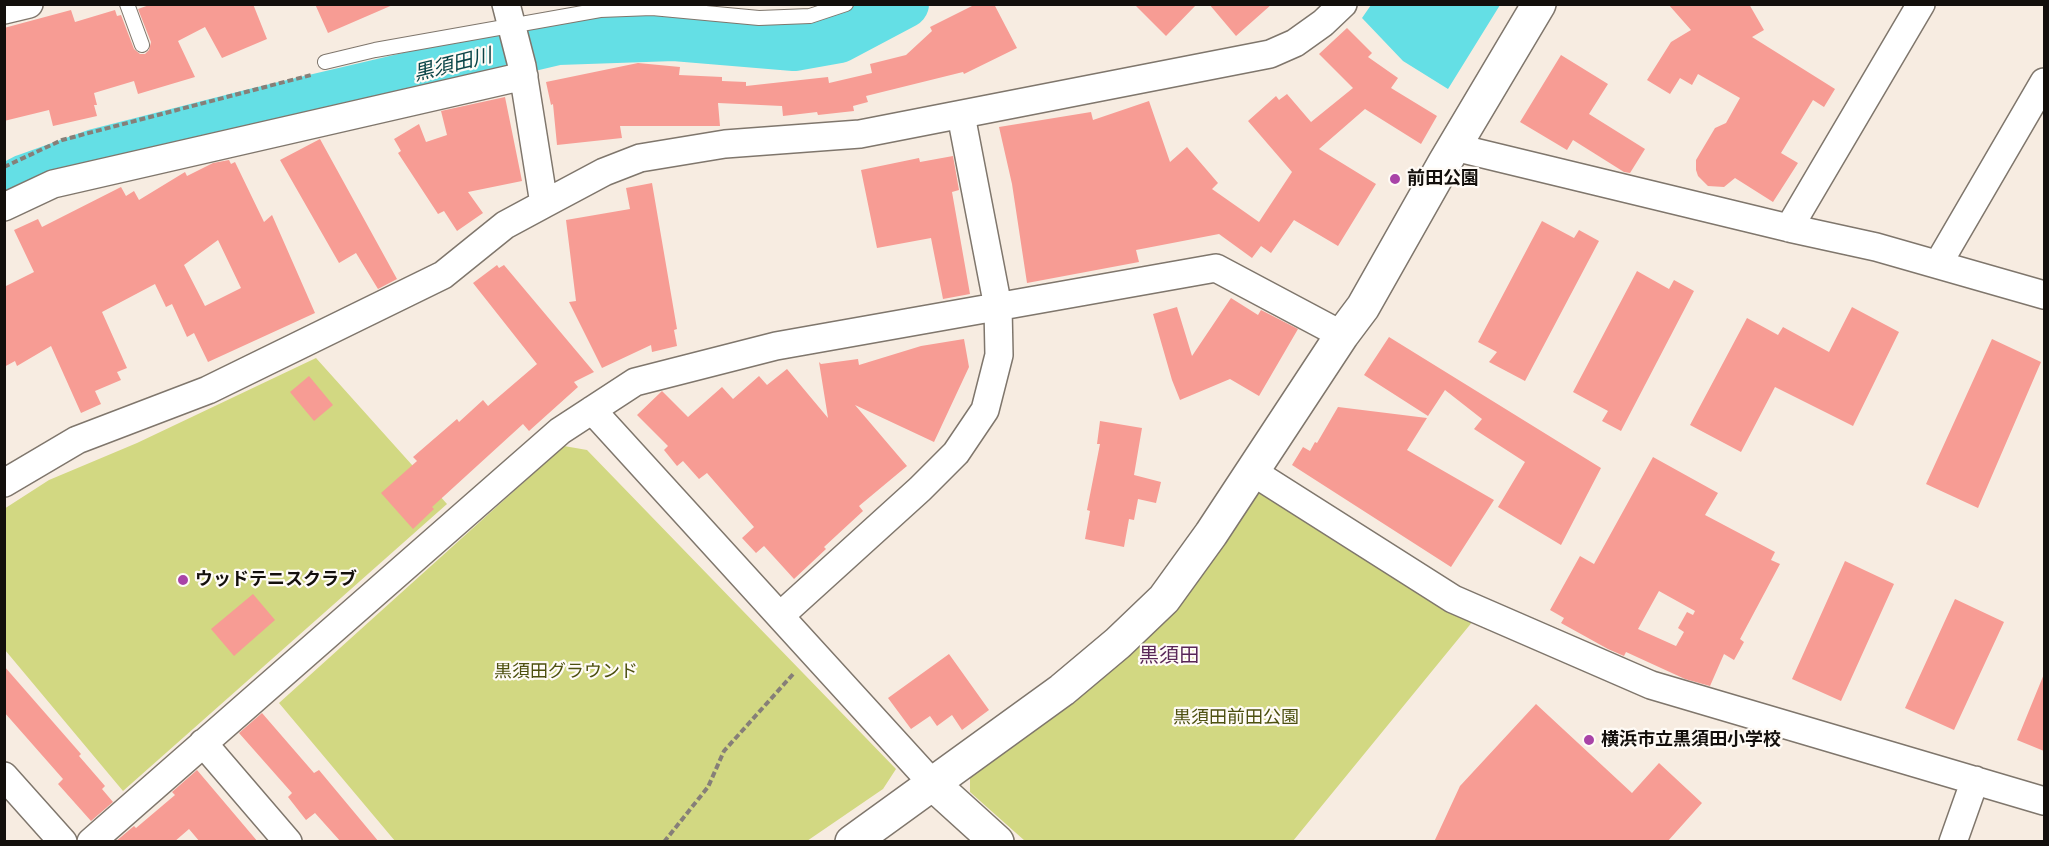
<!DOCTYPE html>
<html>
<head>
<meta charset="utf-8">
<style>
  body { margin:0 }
  #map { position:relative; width:2049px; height:846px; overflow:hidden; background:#f7ece1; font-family:"Sofia Sans Condensed",sans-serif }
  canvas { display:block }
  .frame { position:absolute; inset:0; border:6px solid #130f0c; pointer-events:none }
</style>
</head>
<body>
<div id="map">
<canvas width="2049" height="846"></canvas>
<div class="frame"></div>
</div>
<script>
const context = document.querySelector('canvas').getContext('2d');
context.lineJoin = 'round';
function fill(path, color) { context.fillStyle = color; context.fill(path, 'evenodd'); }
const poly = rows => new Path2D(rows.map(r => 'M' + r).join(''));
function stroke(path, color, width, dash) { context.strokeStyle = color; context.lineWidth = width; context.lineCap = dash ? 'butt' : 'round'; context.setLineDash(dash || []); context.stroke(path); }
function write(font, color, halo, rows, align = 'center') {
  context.font = font + ' "Sofia Sans Condensed","Noto Sans JP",sans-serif'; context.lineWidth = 4.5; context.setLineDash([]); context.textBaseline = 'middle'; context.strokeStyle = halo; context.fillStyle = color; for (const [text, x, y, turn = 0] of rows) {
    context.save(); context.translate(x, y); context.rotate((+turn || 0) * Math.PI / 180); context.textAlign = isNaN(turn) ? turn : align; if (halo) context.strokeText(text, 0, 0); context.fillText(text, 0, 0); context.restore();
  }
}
fill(poly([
  [316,358,447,504,123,791,5,650,4,509,49,480,137,443],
  [564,446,587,450,896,769,883,789,807,841,395,841,279,703],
  [1253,486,1473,621,1293,841,1025,841,970,792,970,775]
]), '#d2d882');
fill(poly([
  [1371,5,1371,4,1500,5,1448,89,1403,61,1362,18]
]), '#64dfe5');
stroke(poly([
  [4,189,25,178,95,153,256,112,558,41,674,37,794,47,839,39,905,4]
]), '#64dfe5', 48);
fill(poly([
  [152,4,253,4,267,39,222,58,205,27,178,41,195,77,138,94,134,81,94,93,97,105,94,105,97,116,53,126,49,110,4,121,4,28,71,10,75,22,115,10,117,16,121,15,134,49,140,54,145,54,149,50,151,42,138,9],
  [315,4,395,4,328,33],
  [976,4,994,4,1017,48,964,74,963,72,866,96,868,102,853,106,854,111,818,115,817,112,783,116,782,106,718,103,720,126,620,126,622,138,557,145,553,104,551,105,546,82,638,63,680,67,679,75,722,77,722,81,746,82,746,86,828,77,829,83,872,73,870,64,906,55,932,31,930,27],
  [1134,4,1197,4,1166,36],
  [1209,4,1272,4,1236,36],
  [1668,4,1749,4,1764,30,1752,37,1835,89,1824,107,1813,100,1781,153,1798,163,1773,202,1735,178,1724,187,1708,186,1698,176,1696,170,1696,160,1715,128,1726,123,1740,98,1698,74,1692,85,1680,78,1670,94,1647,80,1671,42,1691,30],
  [1347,28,1372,53,1368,57,1398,78,1391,88,1437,116,1421,144,1365,109,1319,149,1376,184,1338,246,1294,220,1271,253,1261,246,1252,258,1219,234,1136,250,1139,262,1027,283,1012,184,999,127,1091,112,1093,120,1149,101,1170,162,1187,147,1218,183,1212,189,1259,222,1292,172,1248,121,1276,96,1279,100,1287,94,1311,122,1353,88,1319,54],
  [1561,55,1608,84,1589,114,1645,149,1630,173,1624,172,1573,140,1567,150,1520,122],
  [505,97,522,181,468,192,483,213,457,231,444,211,438,214,398,153,401,151,394,139,419,124,426,142,447,135,441,111],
  [320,139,397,279,378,289,356,253,339,263,280,160],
  [953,156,959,190,952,192,970,294,943,299,931,238,877,248,861,170,919,158,920,162],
  [229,160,231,164,235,162,264,222,272,215,315,313,208,362,194,333,187,337,172,304,166,307,155,284,102,312,127,368,117,372,121,380,95,391,101,404,81,413,51,346,17,366,15,361,4,367,4,287,34,272,14,230,38,219,42,227,121,187,126,196,134,191,139,200,185,172,187,176,213,163],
  [218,240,241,288,205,306,184,265],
  [652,183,677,329,674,330,677,346,652,352,651,345,602,368,569,302,576,301,566,220,630,209,626,188],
  [1542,221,1574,238,1579,230,1599,241,1525,381,1489,362,1497,352,1478,342],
  [497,265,499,268,504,265,594,372,574,382,578,387,529,431,523,424,432,507,434,509,413,529,381,493,417,461,413,457,457,419,459,422,483,400,488,406,537,364,473,283],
  [1637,271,1669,289,1674,280,1694,291,1621,431,1602,421,1608,411,1573,392],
  [1231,298,1258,315,1261,310,1298,329,1259,396,1230,379,1180,400,1172,380,1153,314,1177,307,1192,356],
  [1852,307,1899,332,1853,426,1775,387,1741,452,1690,425,1747,318,1778,335,1783,327,1829,352],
  [1389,337,1601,468,1561,545,1498,507,1525,462,1474,429,1482,419,1445,390,1428,416,1364,375],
  [964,339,969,367,934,442,855,405,907,466,859,506,863,511,824,547,826,549,794,579,764,546,756,553,742,538,754,527,707,473,699,479,683,461,677,466,664,450,668,446,637,415,662,391,688,417,722,387,733,399,759,376,767,385,787,369,828,418,819,362,821,364,858,359,859,365,921,346],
  [1992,339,2041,362,1978,508,1926,484],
  [309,376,333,405,314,421,290,392],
  [1338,407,1427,418,1407,450,1494,500,1451,567,1292,465,1303,447,1310,451,1315,442,1317,443],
  [1100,421,1142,428,1134,475,1161,482,1156,503,1138,499,1134,520,1129,519,1124,547,1085,539,1090,511,1087,510,1100,444,1097,444],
  [1653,457,1718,493,1705,515,1775,552,1771,560,1780,564,1740,639,1744,642,1734,660,1724,654,1710,686,1685,679,1626,652,1624,656,1608,649,1561,623,1564,618,1550,610,1580,556,1594,564],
  [1659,591,1695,611,1693,615,1687,612,1678,628,1684,632,1676,646,1638,629],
  [1845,561,1894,584,1841,701,1792,679],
  [253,594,275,620,234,656,211,629],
  [1955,599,2004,622,1954,730,1905,708],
  [949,654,989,710,962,730,952,715,937,726,930,716,911,729,888,698],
  [4,666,81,754,79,756,105,786,102,789,113,802,91,821,58,784,63,779,4,712],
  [2044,674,2044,751,2017,740],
  [1536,704,1632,793,1659,763,1702,803,1667,842,1434,842,1460,786],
  [262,713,314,773,319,770,379,842,341,842,315,813,306,820,288,797,292,793,239,733],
  [197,770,258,842,200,842,189,829,174,842,115,842,134,826,136,828,175,795,172,792]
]), '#f79c94');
const service = poly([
  [127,4,142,45],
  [325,62,375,50,600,10,652,8,759,18,810,16,846,4]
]);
const minor = poly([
  [506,4,522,66,544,204,604,172,640,158,725,144,860,134,1270,54,1295,43,1323,23,1343,4],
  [4,10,29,4],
  [1454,147,1789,228,1876,247,2044,295],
  [4,207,53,184,524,76],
  [1789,228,1921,4],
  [1938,264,2044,82],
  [592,410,933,784],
  [1253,472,1453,599,1651,685,2044,801],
  [4,483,77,440,208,390,443,275,505,225,544,204],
  [781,615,920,489,956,453,985,410,999,355,998,307,961,115],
  [203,743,288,842],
  [4,776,63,842],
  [91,842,560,431,635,382,776,346,1216,268,1342,335],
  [1953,842,1975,780]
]);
const tertiary = poly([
  [933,784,997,842],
  [852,842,1062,690,1118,643,1164,599,1211,534,1342,335,1363,307,1445,162,1539,4]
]);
stroke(service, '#7f766c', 16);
stroke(minor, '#7f766c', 30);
stroke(tertiary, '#7f766c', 36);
stroke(poly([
  [4,167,62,140,311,75],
  [664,842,708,787,724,751,795,672]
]), '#867f78', 4, [6, 3]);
stroke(service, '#fff', 14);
stroke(minor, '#fff', 27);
stroke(tertiary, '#fff', 33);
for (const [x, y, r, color] of [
  [1395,179,6,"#a943a7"],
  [183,580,6,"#a943a7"],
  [1589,740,6,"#a943a7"]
]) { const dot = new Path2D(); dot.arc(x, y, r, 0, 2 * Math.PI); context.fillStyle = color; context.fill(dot); stroke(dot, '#fffbf6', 2); }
write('bold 18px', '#130f0c', '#fffbf6', [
  ["前田公園",1407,179],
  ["ウッドテニスクラブ",195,580],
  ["横浜市立黒須田小学校",1601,740]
], 'left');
write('18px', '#4d500f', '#fffbf6', [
  ["黒須田グラウンド",566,672],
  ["黒須田前田公園",1236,718]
]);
write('italic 20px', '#0a4447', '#fffbf6', [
  ["黒須田川",453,66,-14]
]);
write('20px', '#592757', '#fffbf6', [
  ["黒須田",1169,657]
]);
</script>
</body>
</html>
